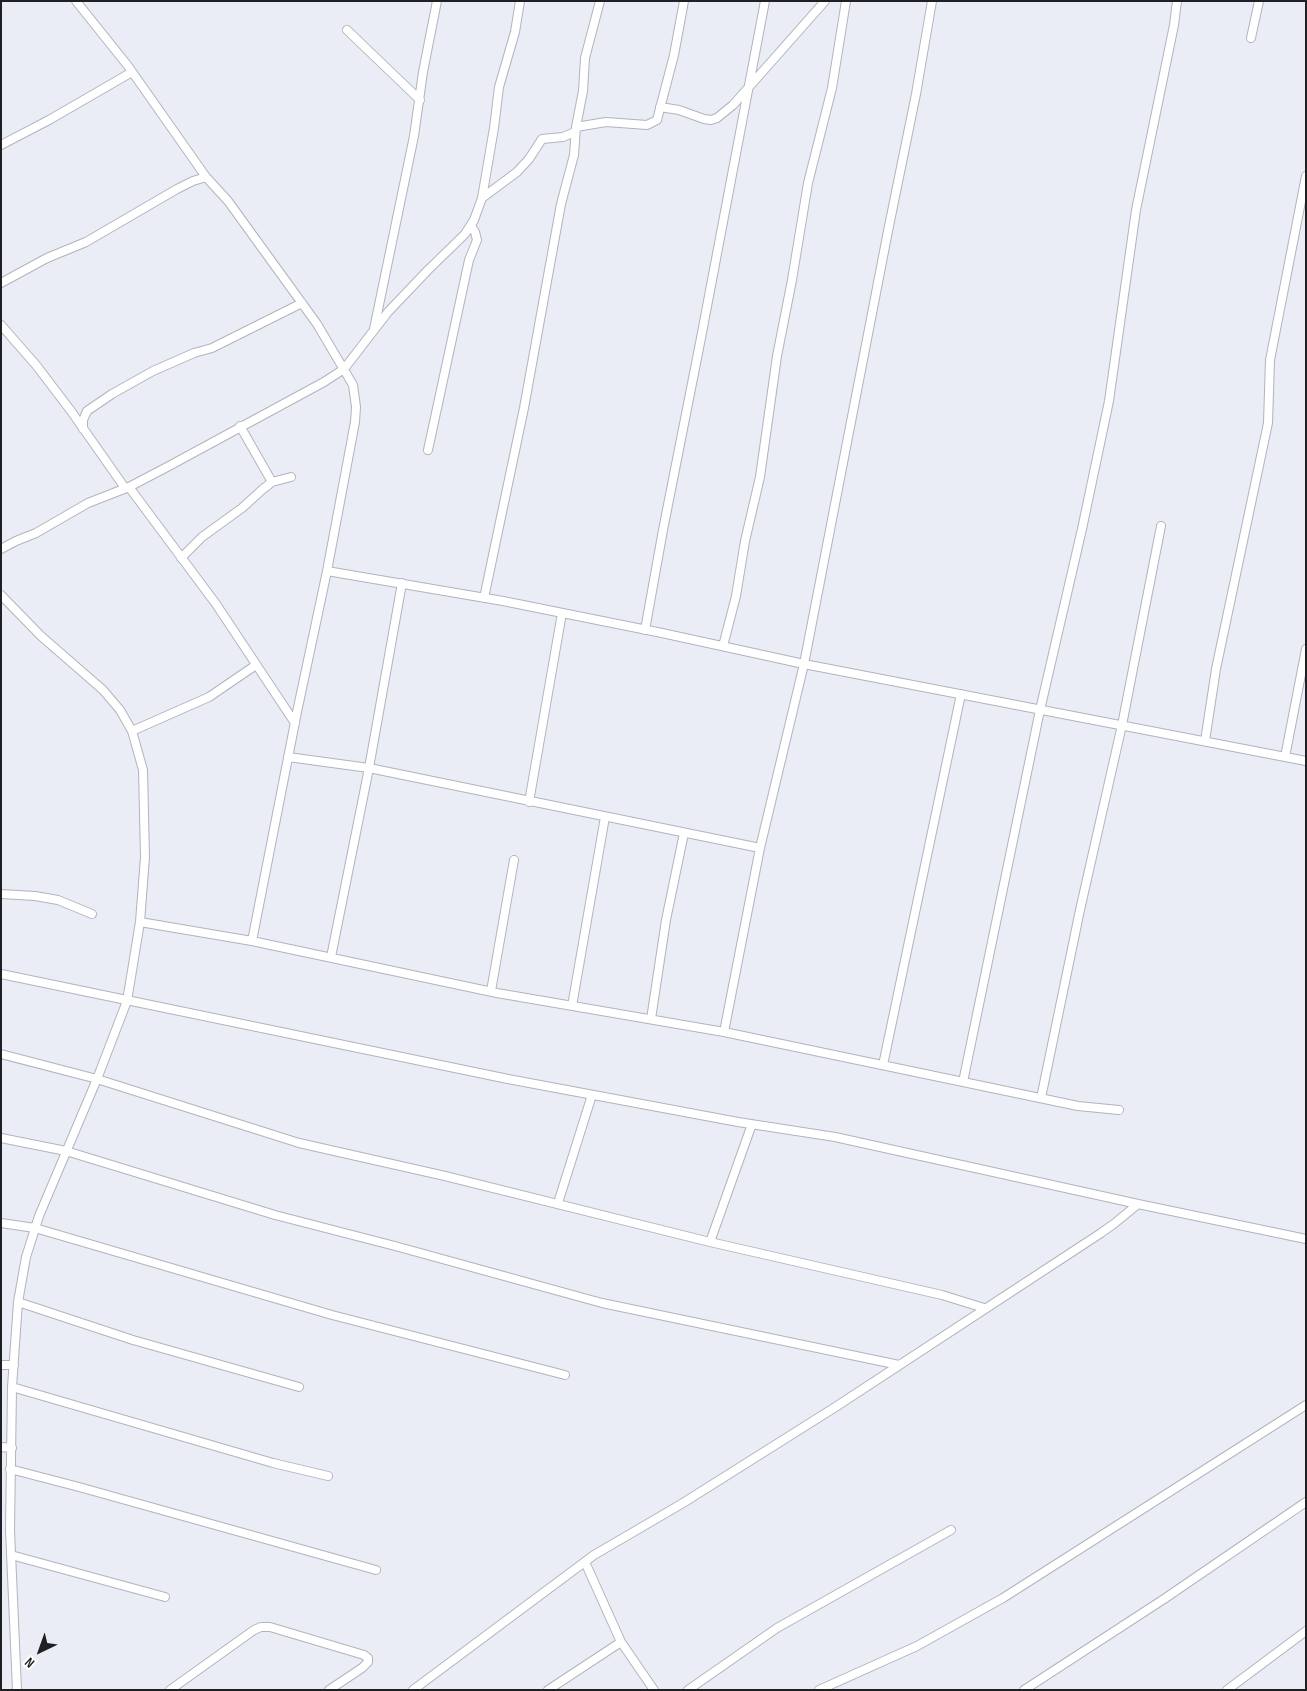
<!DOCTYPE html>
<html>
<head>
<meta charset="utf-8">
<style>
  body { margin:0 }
  #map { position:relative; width:1307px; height:1691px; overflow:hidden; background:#eaedf5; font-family:"Sofia Sans Condensed",sans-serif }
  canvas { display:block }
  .frame { position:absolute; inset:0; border:2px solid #1f2023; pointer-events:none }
  .north { position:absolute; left:15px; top:1626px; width:50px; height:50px; -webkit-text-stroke:4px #fff; paint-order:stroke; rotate:222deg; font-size:14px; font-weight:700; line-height:20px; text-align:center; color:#1f2023 }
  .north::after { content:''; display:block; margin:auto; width:18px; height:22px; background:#1f2023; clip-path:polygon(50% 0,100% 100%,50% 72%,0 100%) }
</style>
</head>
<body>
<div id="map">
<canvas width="1307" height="1691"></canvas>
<div class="frame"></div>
<div class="north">N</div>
</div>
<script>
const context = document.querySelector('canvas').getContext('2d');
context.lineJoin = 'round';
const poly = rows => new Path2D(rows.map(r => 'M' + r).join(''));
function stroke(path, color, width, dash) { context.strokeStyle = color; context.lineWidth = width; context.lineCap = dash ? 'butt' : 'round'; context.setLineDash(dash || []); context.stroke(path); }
const street = poly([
  [76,1,128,66,206,177,228,201,317,324,353,385,356,407,355,422,327,571],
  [347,30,420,100],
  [1251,38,1259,1],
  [660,107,679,110,704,119,711,120,717,118,733,105,825,1],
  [576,127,606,122,647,125,657,120,674,55,684,1],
  [1,145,49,120,132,72],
  [482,198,494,128,499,87,515,32,520,1],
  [1,283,47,258,86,242,177,189,193,181,206,177],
  [1,325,36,365,71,411,125,488],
  [374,329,414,136,423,72,437,1],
  [240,426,272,482],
  [83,429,83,420,87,411,112,394,153,371,194,353,212,348,302,303],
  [428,450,469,260,477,240,475,232,471,226],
  [129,487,216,604,295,723],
  [1,549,16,541,36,533,88,503,129,487,169,466,324,382,344,369,388,312,428,270,465,234,474,220,482,198,517,172,529,159,542,139,563,137,575,132],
  [181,558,202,537,242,508,263,489,272,482,291,477],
  [1,595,41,636,103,690,120,710,132,731,143,770,145,857,140,922,127,1001,97,1079,39,1216,26,1257,18,1302,12,1387,10,1530,17,1690],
  [484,598,524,408,561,204,574,155,576,127,583,91,585,58,600,1],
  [645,630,663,530,701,338,765,1],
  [723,646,736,596,745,541,760,477,777,356,792,280,808,183,832,88,846,1],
  [132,731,209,697,256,665],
  [1205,741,1216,669,1268,423,1270,360,1306,176],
  [288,757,369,768,760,848,804,664,888,231,916,94,932,1],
  [1285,757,1306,649],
  [529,802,562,613],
  [760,848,724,1032,1078,1106,1119,1110],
  [1,894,35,896,58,900,92,914],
  [140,922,252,941,297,712,327,571,503,601,662,633,804,664,1306,761],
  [252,941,497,993,724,1032],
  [331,957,369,768,402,583],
  [1,974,508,1079,738,1122,835,1137,1138,1204,1306,1239],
  [491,991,514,860],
  [572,1006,605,817],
  [651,1019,666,920,684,833],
  [1,1054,97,1079,299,1143,445,1176,710,1242,942,1295,984,1308],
  [883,1065,961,694],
  [963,1082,1040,710,1082,529,1109,401,1136,210,1174,25,1177,1],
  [1041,1098,1080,910,1122,725,1161,526],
  [1,1138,66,1151,275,1215,395,1246,602,1303,899,1365],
  [558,1203,592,1095],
  [1,1223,35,1228,332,1315,565,1375],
  [706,1241,710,1242,752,1124],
  [18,1302,133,1340,299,1387],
  [1,1365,14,1365],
  [12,1387,273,1463,328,1476],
  [1,1447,12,1448],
  [10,1469,79,1487,376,1570],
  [11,1555,165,1597],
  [621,1642,654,1690],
  [170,1690,254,1630,261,1627,270,1627,364,1655,368,1658,368,1662,362,1668,329,1690],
  [413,1690,594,1555,683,1503,837,1406,1101,1233,1115,1223,1138,1204],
  [548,1690,621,1642,585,1562],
  [688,1690,777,1628,951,1530],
  [819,1690,917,1646,1003,1598,1306,1405],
  [1024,1690,1164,1599,1306,1502],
  [1227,1690,1306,1631]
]);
stroke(street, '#b2b4bc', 10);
stroke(street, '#fff', 8);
</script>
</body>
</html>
